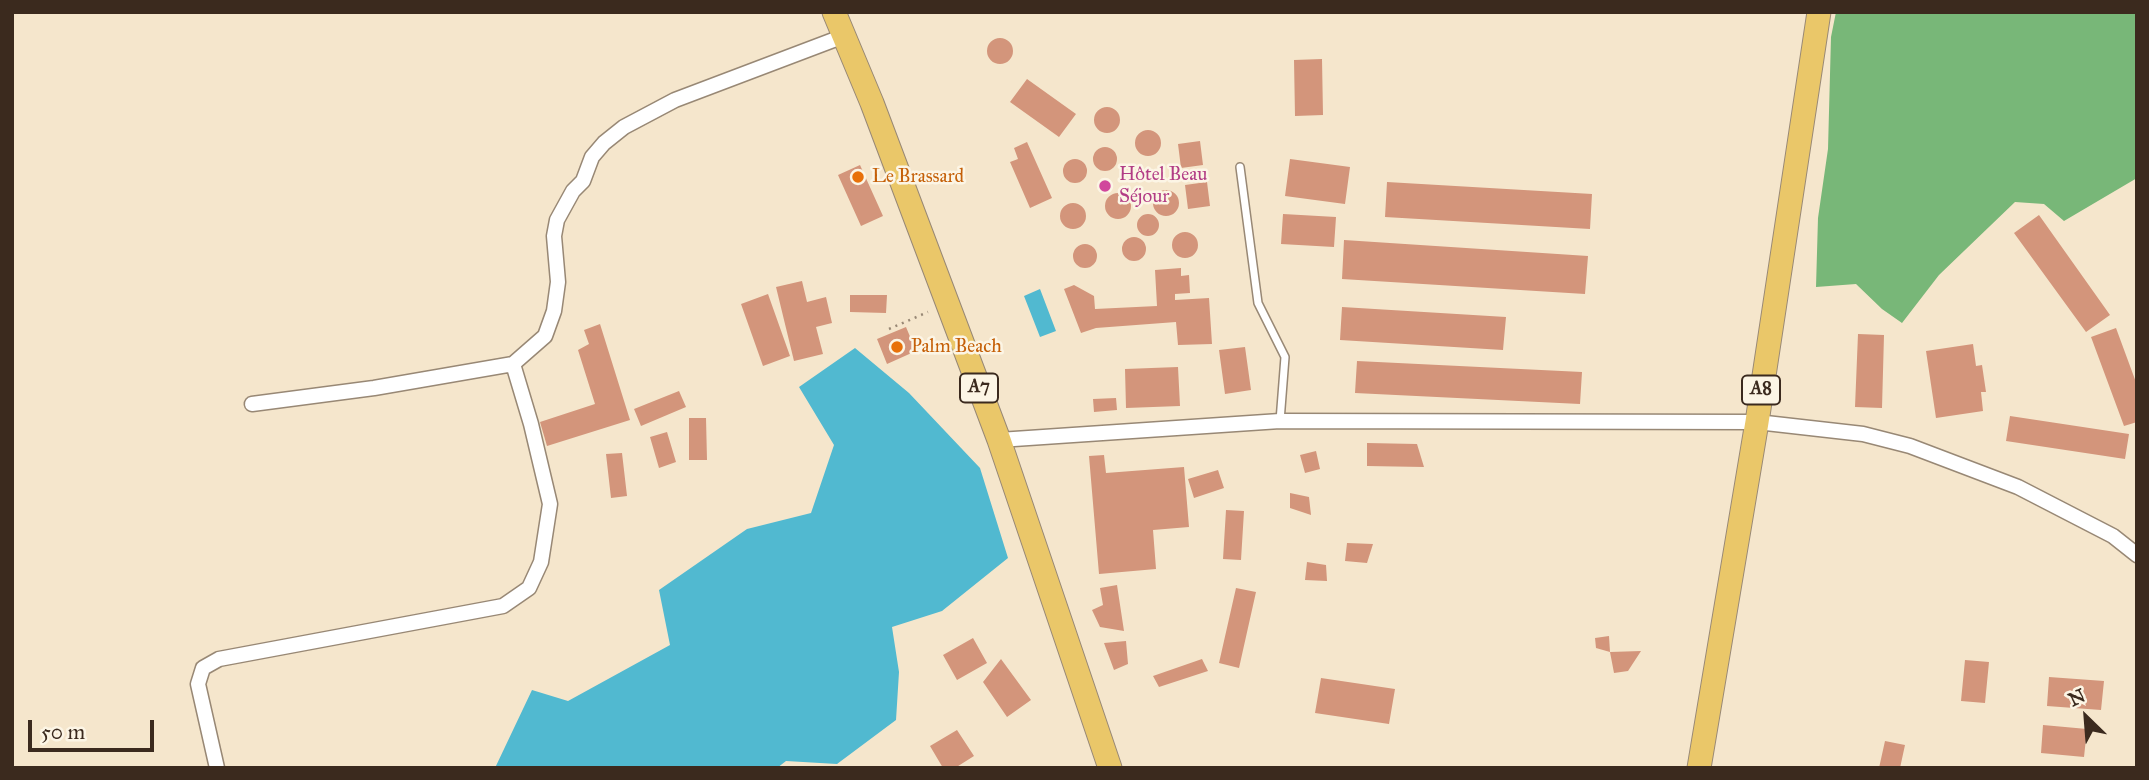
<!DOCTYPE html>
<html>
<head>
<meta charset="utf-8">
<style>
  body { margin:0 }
  #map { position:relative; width:2149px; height:780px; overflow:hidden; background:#f5e6cc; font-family:"IM FELL Great Primer",serif }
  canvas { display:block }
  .frame { position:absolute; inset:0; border:14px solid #3b2a1e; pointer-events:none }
  .north { position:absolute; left:2051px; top:682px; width:70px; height:70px; -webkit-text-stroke:5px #fcf5e5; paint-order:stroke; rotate:335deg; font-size:19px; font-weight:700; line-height:28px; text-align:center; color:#3b2a1e }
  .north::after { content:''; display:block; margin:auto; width:24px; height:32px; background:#3b2a1e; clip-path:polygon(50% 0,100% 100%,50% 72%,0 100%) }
  .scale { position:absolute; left:28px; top:720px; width:126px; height:32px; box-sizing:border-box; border:4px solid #3b2a1e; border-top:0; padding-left:9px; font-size:21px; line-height:24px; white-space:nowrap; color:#3b2a1e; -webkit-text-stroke:5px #fcf5e5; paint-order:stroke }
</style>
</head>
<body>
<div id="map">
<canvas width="2149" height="780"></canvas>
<div class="frame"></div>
<div class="north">N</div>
<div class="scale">50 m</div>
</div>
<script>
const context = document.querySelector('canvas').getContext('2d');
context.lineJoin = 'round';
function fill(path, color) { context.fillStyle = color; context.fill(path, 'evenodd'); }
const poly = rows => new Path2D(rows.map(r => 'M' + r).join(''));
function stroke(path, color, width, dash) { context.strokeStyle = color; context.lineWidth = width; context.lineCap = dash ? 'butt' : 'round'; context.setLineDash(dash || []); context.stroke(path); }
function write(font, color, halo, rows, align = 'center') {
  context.font = font + ' "IM FELL Great Primer",serif'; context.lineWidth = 5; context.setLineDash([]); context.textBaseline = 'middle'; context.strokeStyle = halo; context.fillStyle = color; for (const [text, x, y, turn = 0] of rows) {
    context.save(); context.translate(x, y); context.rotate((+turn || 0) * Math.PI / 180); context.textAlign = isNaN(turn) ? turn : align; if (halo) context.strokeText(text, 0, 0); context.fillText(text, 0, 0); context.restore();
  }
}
fill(poly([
  [1836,12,2137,12,2137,178,2064,221,2044,204,2015,202,1939,275,1902,323,1882,309,1856,284,1816,287,1818,218,1828,149,1831,37]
]), '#78b778');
fill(poly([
  [1040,289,1056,331,1040,337,1024,296],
  [855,348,909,393,980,468,1008,558,942,611,892,627,899,672,896,720,837,764,786,761,777,768,495,768,532,690,568,701,670,645,659,590,747,529,811,513,834,445,799,387]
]), '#51b9d0');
fill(poly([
  '987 51a13 13 0 1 1 26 0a13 13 0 1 1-26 0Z',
  [1322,59,1323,115,1295,116,1294,60],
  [1027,79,1076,114,1059,137,1010,102],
  '1094 120a13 13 0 1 1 26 0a13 13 0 1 1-26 0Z',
  '1135 143a13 13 0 1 1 26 0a13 13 0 1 1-26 0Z',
  [1200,141,1203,165,1181,168,1178,144],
  [1027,142,1052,198,1030,208,1010,162,1018,159,1014,148],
  '1093 159a12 12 0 1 1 24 0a12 12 0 1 1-24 0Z',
  '1063 171a12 12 0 1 1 24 0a12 12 0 1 1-24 0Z',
  [1290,159,1350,167,1345,204,1285,196],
  [860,165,883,216,861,226,838,175],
  [1207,182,1210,206,1188,209,1185,185],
  [1387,182,1592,194,1590,229,1385,217],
  '1153 203a13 13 0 1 1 26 0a13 13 0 1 1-26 0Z',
  '1105 206a13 13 0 1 1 26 0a13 13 0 1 1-26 0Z',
  '1060 216a13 13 0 1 1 26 0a13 13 0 1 1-26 0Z',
  [1283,214,1336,217,1334,247,1281,244],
  '1137 225a11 11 0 1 1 22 0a11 11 0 1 1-22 0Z',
  [2039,215,2110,315,2086,332,2014,233],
  '1172 245a13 13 0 1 1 26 0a13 13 0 1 1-26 0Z',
  '1122 249a12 12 0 1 1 24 0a12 12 0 1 1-24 0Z',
  [1344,240,1588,256,1585,294,1342,279],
  '1073 256a12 12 0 1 1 24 0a12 12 0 1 1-24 0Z',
  [1181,268,1181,276,1189,275,1190,293,1175,294,1175,300,1209,298,1212,344,1178,345,1176,322,1096,328,1081,333,1064,289,1074,285,1094,296,1095,309,1157,306,1155,270],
  [802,281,807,302,826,297,832,323,816,327,823,354,794,361,776,287],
  [768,294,790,356,763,366,741,304],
  [850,295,887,295,886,313,850,312],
  [1342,307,1506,317,1503,350,1340,340],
  [600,324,630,420,547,446,540,422,595,404,578,350,589,344,584,330],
  [906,327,916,351,887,364,877,339],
  [2116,328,2137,385,2137,422,2124,426,2091,337],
  [1858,334,1884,335,1882,408,1855,407],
  [1973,344,1976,366,1982,365,1986,392,1981,392,1983,411,1936,418,1926,351],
  [1245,347,1251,390,1225,394,1219,350],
  [1357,361,1582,372,1580,404,1355,393],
  [1178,367,1180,406,1126,408,1125,369],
  [679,391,686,407,641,426,634,409],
  [1116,398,1117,410,1094,412,1093,399],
  [2010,416,2129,434,2125,459,2006,441],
  [689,418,706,418,707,460,689,460],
  [667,432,676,462,659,468,650,437],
  [1367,443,1417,444,1424,467,1367,466],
  [1316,451,1320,469,1305,473,1300,455],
  [622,453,627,496,611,498,606,454],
  [1104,455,1106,473,1184,467,1189,527,1153,530,1156,569,1099,574,1089,456],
  [1218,470,1224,488,1194,498,1188,479],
  [1290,493,1309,497,1311,515,1290,508],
  [1226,510,1244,511,1241,560,1223,559],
  [1347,543,1373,544,1367,563,1345,561],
  [1307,562,1326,565,1327,581,1305,580],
  [1117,585,1124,631,1100,627,1092,610,1103,605,1100,588],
  [1236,588,1256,592,1239,668,1219,663],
  [1609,636,1610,652,1596,648,1595,638],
  [973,638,987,663,957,680,943,655],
  [1126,641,1128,664,1114,670,1104,643],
  [1641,651,1628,671,1614,673,1610,652],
  [1001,659,1031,700,1007,717,983,682],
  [1202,659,1208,671,1159,687,1153,676],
  [1965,660,1989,662,1985,703,1961,701],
  [2049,677,2104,681,2101,710,2047,706],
  [1321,678,1395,689,1389,724,1315,713],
  [2043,725,2087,729,2084,757,2041,753],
  [957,730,974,756,955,768,943,768,930,746],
  [1885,741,1905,745,1900,768,1879,768]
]), '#d3957b');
const service = poly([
  [1240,167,1258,303,1285,357,1280,421]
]);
const minor = poly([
  [252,404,374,388,513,364,545,336,554,311,558,282,554,236,557,220,573,191,583,181,592,157,604,143,624,127,675,100,844,36],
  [999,440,1280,421,1757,422,1863,434,1910,446,2018,487,2113,536,2137,555],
  [217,768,198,684,203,668,219,659,503,606,529,588,541,562,550,504,531,424,513,364]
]);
const primary = poly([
  [834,12,872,103,999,440,1110,768],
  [1699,768,1757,422,1819,12]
]);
stroke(service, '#988875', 10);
stroke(minor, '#988875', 17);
stroke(primary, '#988875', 25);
stroke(poly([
  [889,329,928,312]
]), '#988875', 2.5, [2, 5]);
stroke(service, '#fff', 7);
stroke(minor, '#fff', 14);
stroke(primary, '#eac769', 23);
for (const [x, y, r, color] of [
  [858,177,7,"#e8710a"],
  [1105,186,7,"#d1479c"],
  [897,347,7,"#e8710a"]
]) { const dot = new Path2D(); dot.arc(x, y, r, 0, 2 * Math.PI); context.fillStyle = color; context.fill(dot); stroke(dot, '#fcf5e5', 2.5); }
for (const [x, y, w] of [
  [979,388,38],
  [1761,390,38]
]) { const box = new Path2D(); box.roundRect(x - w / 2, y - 14.5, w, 29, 5); context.fillStyle = '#fcf5e5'; context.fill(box); stroke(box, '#3b2a1e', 2); }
write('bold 18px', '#3b2a1e', null, [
  ["A7",979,388],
  ["A8",1761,390]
]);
write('19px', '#b23c85', '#fcf5e5', [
  ["Hôtel Beau",1119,175],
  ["Séjour",1119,197]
], 'left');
write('19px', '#c56008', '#fcf5e5', [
  ["Le Brassard",872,177],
  ["Palm Beach",911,347]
], 'left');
</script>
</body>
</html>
